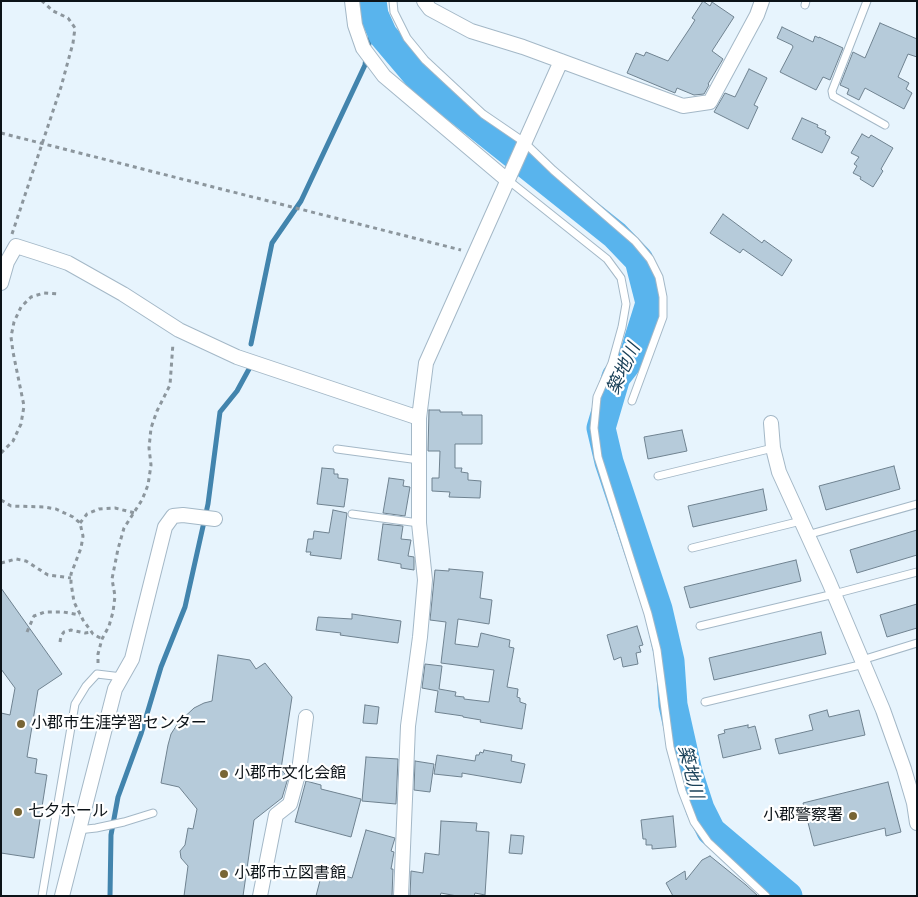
<!DOCTYPE html>
<html>
<head>
<meta charset="utf-8">
<style>
  body { margin:0 }
  #map { position:relative; width:918px; height:897px; overflow:hidden; background:#e7f4fd; font-family:"Fira Sans Condensed",sans-serif }
  canvas { display:block }
  .frame { position:absolute; inset:0; border:2px solid #0c1318; pointer-events:none }
</style>
</head>
<body>
<div id="map">
<canvas width="918" height="897"></canvas>
<div class="frame"></div>
</div>
<script>
const context = document.querySelector('canvas').getContext('2d');
context.lineJoin = 'round';
const poly = rows => new Path2D(rows.map(r => 'M' + r).join(''));
function stroke(path, color, width, dash) { context.strokeStyle = color; context.lineWidth = width; context.lineCap = dash ? 'butt' : 'round'; context.setLineDash(dash || []); context.stroke(path); }
function fill(path, color) { context.fillStyle = color; context.fill(path, 'evenodd'); }
function write(font, color, halo, rows, align = 'center') {
  context.font = font + ' "Fira Sans Condensed","Noto Sans JP",sans-serif'; context.lineWidth = 4.5; context.setLineDash([]); context.textBaseline = 'middle'; context.strokeStyle = halo; context.fillStyle = color; for (const [text, x, y, turn = 0] of rows) {
    context.save(); context.translate(x, y); context.rotate((+turn || 0) * Math.PI / 180); context.textAlign = isNaN(turn) ? turn : align; if (halo) context.strokeText(text, 0, 0); context.fillText(text, 0, 0); context.restore();
  }
}
stroke(poly([
  [368,49,374,15],
  [251,344,272,243,301,201,365,65,366,57],
  [110,896,111,835,118,797,141,734,161,667,185,607,208,504,220,412,237,391,249,369]
]), '#4284ad', 5);
stroke(poly([
  [372,1,374,15,383,35,422,81,615,235,639,260,650,303,634,354,616,377,601,428,609,462,658,609,670,661,673,705,688,772,700,809,711,831,788,896]
]), '#59b4ed', 29);
const building = poly([
  [703,1,710,6,712,2,734,17,712,51,723,59,708,84,709,85,704,94,694,95,677,88,675,93,627,73,636,53,644,56,646,52,668,61,690,28,695,20,692,18,703,1],
  [880,23,917,39,917,57,908,54,898,77,909,83,906,89,912,93,904,109,865,88,859,100,847,94,849,89,840,85,853,52,865,58,880,23],
  [782,27,813,42,815,36,819,38,819,37,843,48,830,80,823,77,816,90,780,72,793,47,792,45,777,38,782,27],
  [749,69,767,78,754,105,758,107,748,129,714,112,725,93,735,97,749,69],
  [802,118,818,125,817,127,826,131,825,134,830,137,822,153,792,139,802,118],
  [862,134,869,138,871,135,893,148,881,169,883,171,873,187,860,179,861,177,853,173,857,166,854,164,859,157,851,153,862,134],
  [723,214,762,243,764,240,792,260,782,276,743,249,740,253,710,233,723,214],
  [429,410,440,410,440,412,462,412,462,415,482,415,482,444,455,444,455,468,462,468,461,472,468,473,468,480,481,481,480,498,449,497,450,492,432,491,432,478,439,478,440,451,428,451,429,410],
  [682,430,687,451,648,459,644,437,682,430],
  [894,466,900,489,826,510,819,486,894,466],
  [322,468,334,469,334,474,338,474,338,478,348,479,344,507,317,504,322,468],
  [389,478,404,480,403,486,410,487,405,516,383,513,389,478],
  [763,489,767,510,693,527,688,506,763,489],
  [333,510,347,513,341,559,310,555,311,552,306,552,308,539,313,539,314,531,329,533,333,510],
  [383,524,403,526,401,539,411,540,408,556,414,557,414,570,401,568,401,564,378,560,383,524],
  [917,530,917,555,857,573,850,550,917,530],
  [796,560,801,581,690,608,684,587,796,560],
  [449,569,483,572,480,598,492,600,489,624,458,619,455,644,478,647,481,633,510,640,509,647,514,648,507,687,518,689,517,697,520,698,520,702,526,704,522,729,480,722,481,720,463,717,463,716,435,712,438,691,422,688,425,664,442,666,439,689,456,692,455,696,464,697,464,699,489,702,494,670,441,663,446,622,430,620,435,570,449,571,449,569],
  [1,588,62,674,38,690,27,757,37,759,35,773,47,775,34,858,1,853,1,713,10,715,15,688,1,669,1,588],
  [917,604,917,628,887,637,880,615,917,604],
  [352,614,401,621,398,643,340,635,341,633,316,630,318,617,352,619,352,614],
  [637,626,643,645,639,646,641,652,636,653,638,664,623,667,621,657,614,660,607,635,637,626],
  [821,632,826,654,714,680,709,658,821,632],
  [218,655,250,660,256,669,265,663,292,697,281,769,288,778,282,798,254,820,243,896,184,896,188,866,181,858,180,851,185,845,188,828,193,829,197,809,179,787,161,783,168,745,171,734,178,723,194,708,204,703,212,701,218,655],
  [365,705,379,707,377,724,363,723,365,705],
  [827,710,829,717,859,710,865,735,779,754,775,739,813,730,809,715,827,710],
  [748,725,748,728,755,726,761,749,723,758,718,735,725,733,724,730,748,725],
  [484,750,512,755,511,761,525,764,521,783,462,773,462,777,434,774,437,755,475,761,476,755,479,755,480,752,483,753,484,750],
  [366,757,398,759,396,804,362,801,366,757],
  [415,761,434,764,430,792,414,790,415,761],
  [306,781,321,785,321,789,361,799,351,837,295,822,306,781],
  [888,782,901,832,886,836,885,828,814,846,803,803,888,782],
  [673,816,676,847,652,849,652,845,646,845,646,839,643,839,641,820,673,816],
  [441,821,477,823,476,831,489,832,485,895,475,893,474,896,457,896,441,893,440,896,410,896,411,871,423,873,425,853,439,855,441,821],
  [366,830,395,838,391,851,394,852,391,869,393,869,392,896,316,896,323,869,352,878,366,830],
  [511,835,524,836,522,854,509,853,511,835],
  [710,856,746,885,758,896,673,896,666,883,685,871,686,880,702,860,710,856]
]);
fill(building, '#b6cbda');
stroke(building, '#6f8290', 1);
const lane = poly([
  [393,1,394,12,407,38,425,60,483,114,524,142,553,170,635,241,650,259,659,277,663,297,663,317,632,401],
  [867,1,832,91,833,96,885,125],
  [805,5,806,1],
  [508,180,607,259,621,278,626,304,622,327,612,363,597,397,594,428,598,457,648,614,657,650,670,747,682,791,694,822,708,842,766,896],
  [337,449,419,460],
  [658,476,773,448],
  [352,514,419,523],
  [807,535,917,504],
  [692,548,801,521],
  [700,626,834,594,917,572],
  [862,660,917,643],
  [705,702,864,664],
  [78,830,96,828,124,822,153,813],
  [42,896,75,704,86,686,97,674,122,677]
]);
const street = poly([
  [352,1,355,25,363,48,384,76,507,180],
  [424,1,430,9,471,31,523,47,683,106,710,102,757,15,762,1],
  [1,283,7,262,16,246,38,253,68,263,123,294,179,330,237,357,419,418],
  [771,423,773,448,779,472,829,582,883,710,904,769,914,803,917,823],
  [62,896,115,689,132,659,165,527,173,516,183,515,215,519],
  [260,896,276,815,290,804,299,771,306,717],
  [401,896,408,726,420,637,425,580,419,523,419,418,426,363,561,61]
]);
stroke(lane, '#a4b8c7', 9);
stroke(street, '#a4b8c7', 16);
stroke(poly([
  [1,133,461,250],
  [12,234,61,87,73,43,75,28,68,18,53,11,42,1],
  [1,453,13,441,21,424,24,406,13,352,11,337,14,322,21,307,31,297,44,293,58,294],
  [1,500,11,506,44,507,56,509,73,517,80,523,83,536,81,548,71,574,71,583,74,602,83,620,93,634,102,639],
  [80,523,87,514,99,509,115,508,135,513],
  [1,563,16,559,26,561,48,575,71,578],
  [27,632,34,616,45,612,63,612,80,615],
  [60,642,61,636,64,632,71,630,85,633,91,632],
  [98,663,98,654,102,639,109,626,113,612,115,596,112,579,118,549,124,528,142,500,148,485,151,465,149,448,151,428,157,411,170,385,173,343]
]), '#8c969d', 3, [4, 4]);
stroke(lane, '#fff', 7);
stroke(street, '#fff', 14);
for (const [x, y, r, color] of [
  [21,724,5,"#786534"],
  [224,774,5,"#786534"],
  [18,812,5,"#786534"],
  [853,816,5,"#786534"],
  [224,874,5,"#786534"]
]) { const dot = new Path2D(); dot.arc(x, y, r, 0, 2 * Math.PI); context.fillStyle = color; context.fill(dot); stroke(dot, '#fff', 2); }
write('16px', '#0c1318', '#fff', [
  ["小郡市生涯学習センター",31,724],
  ["小郡市文化会館",234,774],
  ["七夕ホール",28,812],
  ["小郡警察署",843,816,"right"],
  ["小郡市立図書館",234,874]
], 'left');
write('italic 18px', '#194058', '#fff', [
  ["築地川",624,369,-65],
  ["築地川",690,772,76]
]);
</script>
</body>
</html>
